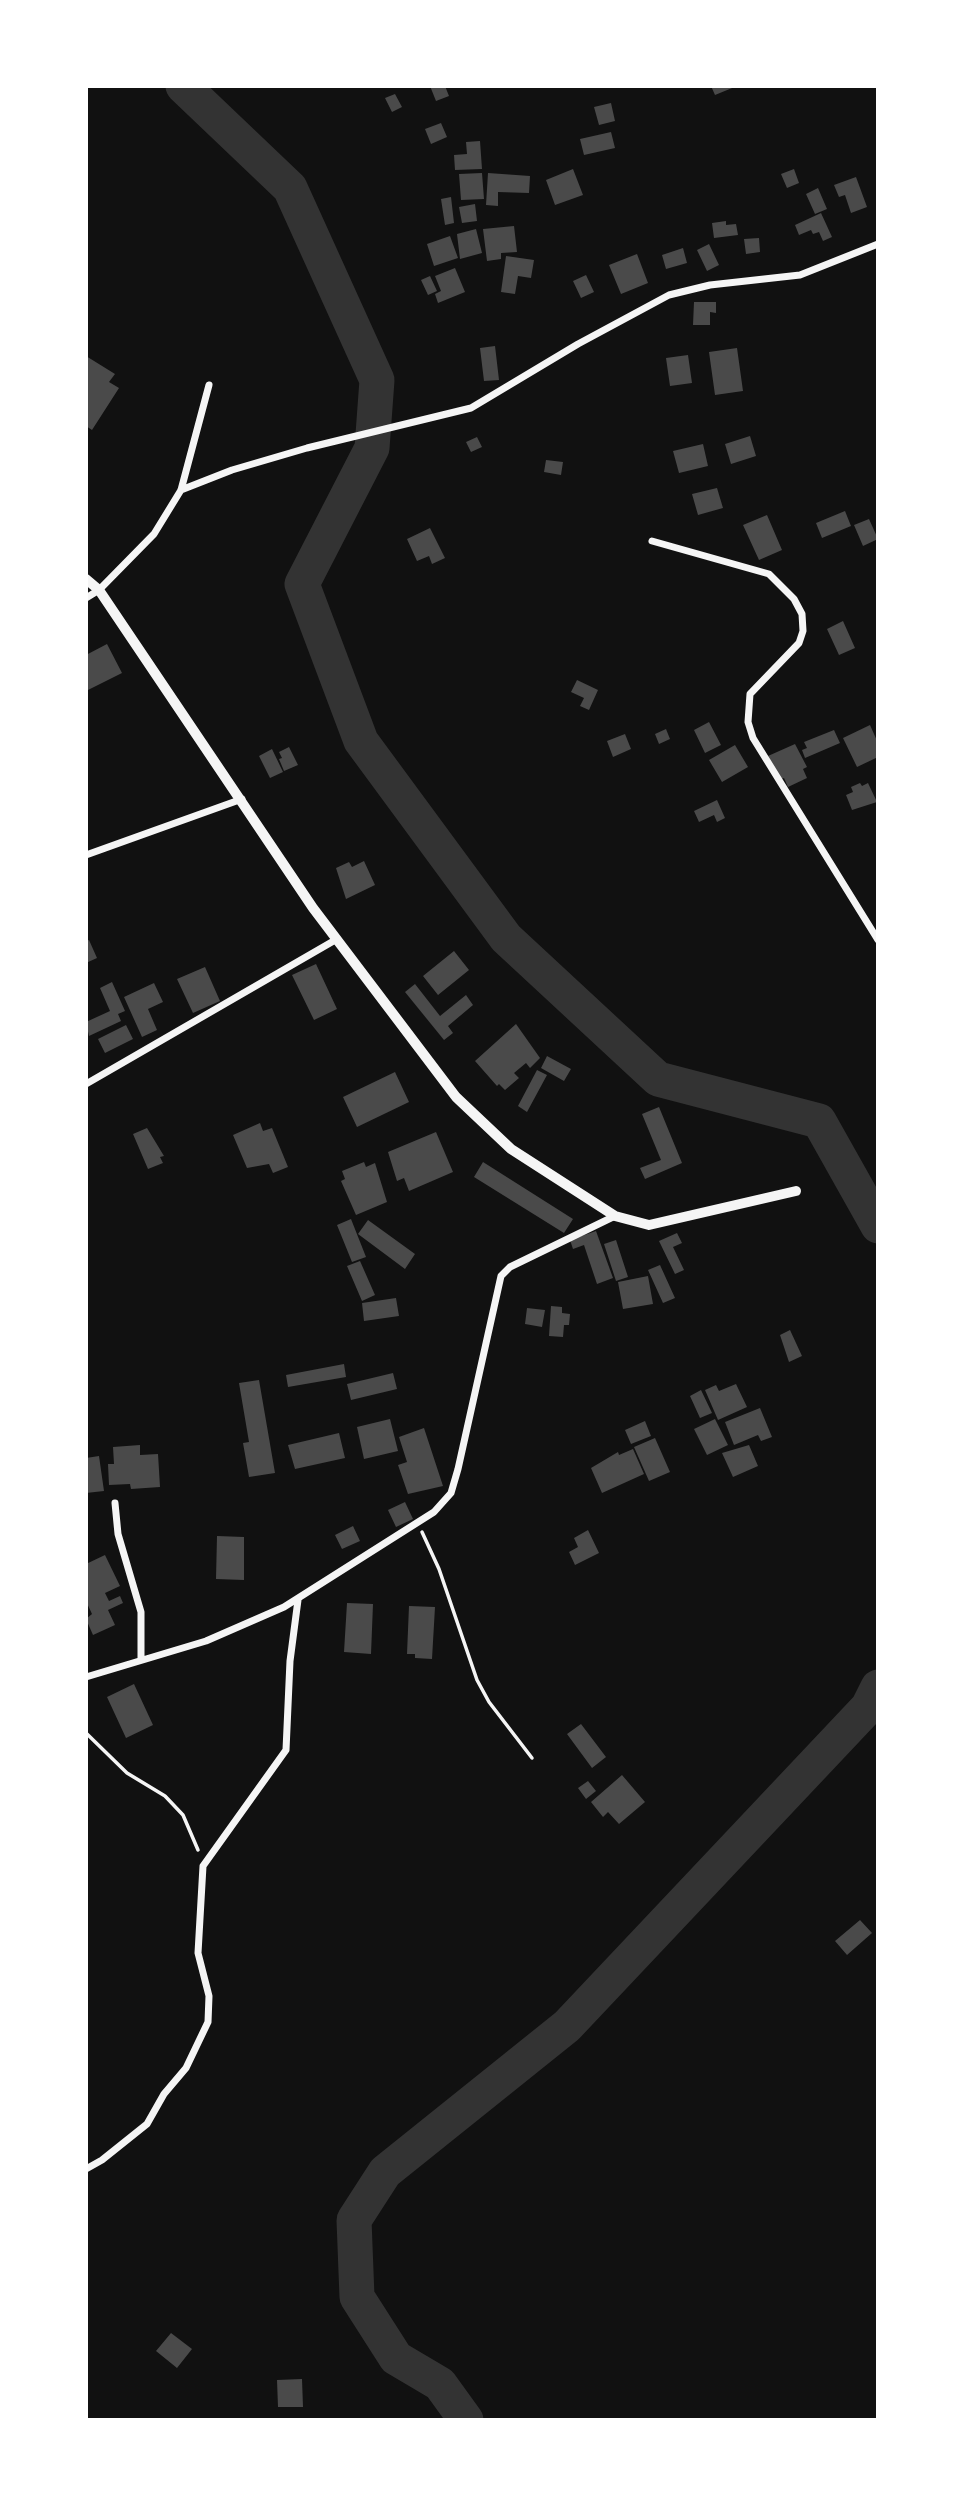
<!DOCTYPE html>
<html>
<head>
<meta charset="utf-8">
<style>
  body { margin:0 }
  #map { position:relative; width:964px; height:2506px; overflow:hidden; background:#111; font-family:"Public Sans",sans-serif }
  canvas { display:block }
  .frame { position:absolute; inset:0; border:88px solid #fff; pointer-events:none }
</style>
</head>
<body>
<div id="map">
<canvas width="964" height="2506"></canvas>
<div class="frame"></div>
</div>
<script>
const context = document.querySelector('canvas').getContext('2d');
context.lineJoin = 'round';
const poly = rows => new Path2D(rows.map(r => 'M' + r).join(''));
function stroke(path, color, width, dash) { context.strokeStyle = color; context.lineWidth = width; context.lineCap = dash ? 'butt' : 'round'; context.setLineDash(dash || []); context.stroke(path); }
function fill(path, color) { context.fillStyle = color; context.fill(path, 'evenodd'); }
stroke(poly([
  [183,86,290,188,377,380,372,448,302,584,361,741,506,938,658,1079,819,1121,878,1226],
  [466,2420,440,2384,396,2358,357,2297,354,2220,385,2172,567,2026,868,1707,878,1687]
]), '#333', 35);
fill(poly([
  [430,86,445,86,449,96,436,101],
  [711,86,737,86,715,95],
  [395,94,402,107,392,112,385,98],
  [611,103,615,121,599,125,594,107],
  [441,123,447,137,431,144,425,129],
  [611,132,615,148,584,155,580,139],
  [480,141,482,169,455,170,454,155,467,154,466,142],
  [573,169,583,195,555,205,546,180],
  [794,169,799,183,787,188,781,174],
  [482,173,484,199,461,200,459,174],
  [488,173,530,176,529,193,498,192,498,206,486,205],
  [856,177,867,207,851,213,845,195,839,197,834,185],
  [818,188,827,209,815,214,806,194],
  [451,197,454,223,445,225,441,199],
  [475,204,477,221,462,223,459,207],
  [821,213,832,237,823,241,819,232,813,234,811,230,799,235,795,225],
  [726,221,726,225,736,224,738,235,714,238,712,223],
  [514,226,517,252,501,253,501,259,487,261,483,229],
  [476,229,482,253,460,259,457,234],
  [450,236,458,258,434,266,427,244],
  [759,238,760,252,746,254,744,239],
  [709,244,719,265,707,271,697,250],
  [683,248,687,263,666,269,662,255],
  [637,254,648,283,621,294,609,265],
  [506,256,534,260,531,278,518,276,515,294,501,292],
  [455,268,465,292,438,303,435,294,441,291,435,276],
  [586,275,594,292,581,298,573,281],
  [430,276,437,291,428,295,421,280],
  [694,302,716,302,716,313,710,312,710,325,693,325],
  [495,346,499,380,484,381,480,348],
  [737,348,743,391,715,395,709,352],
  [688,355,692,383,670,386,666,358],
  [86,356,115,374,109,382,119,388,92,430,86,426],
  [750,436,756,456,731,464,725,444],
  [477,437,482,447,471,452,466,442],
  [703,444,708,466,679,473,673,451],
  [546,460,563,462,561,475,544,472],
  [717,488,723,508,698,515,692,494],
  [845,511,851,526,822,538,816,523],
  [767,515,782,550,759,560,743,525],
  [869,519,878,539,863,546,854,525],
  [430,528,445,558,432,564,429,556,417,561,407,539],
  [843,621,855,648,839,655,827,629],
  [107,644,122,673,86,691,86,655],
  [577,680,598,690,589,710,580,706,584,698,571,692],
  [709,722,721,745,705,753,694,730],
  [870,725,878,743,878,757,857,767,843,738],
  [666,729,670,739,659,744,655,734],
  [834,730,840,743,805,758,802,750,807,748,804,742],
  [625,734,631,749,613,757,607,741],
  [795,744,807,767,803,769,807,778,788,787,784,778,779,780,768,756],
  [735,745,748,767,722,782,709,760],
  [289,747,298,765,284,771,279,759,282,758,279,752],
  [272,749,283,772,270,778,259,756],
  [860,783,862,786,868,783,877,802,852,810,846,795,853,792,851,787],
  [717,800,725,818,717,822,714,815,699,822,694,811],
  [364,861,375,885,346,899,336,868,349,862,352,867],
  [89,940,97,958,86,963,86,941],
  [454,951,469,970,438,995,423,976],
  [316,964,337,1009,314,1020,292,975],
  [205,967,220,1001,193,1013,177,979],
  [112,982,125,1011,118,1014,121,1021,89,1036,86,1022,110,1011,100,988],
  [154,983,163,1002,148,1009,157,1030,142,1037,124,997],
  [415,984,440,1016,466,995,473,1005,448,1026,453,1033,444,1040,405,992],
  [516,1024,540,1058,530,1068,526,1063,514,1073,519,1078,505,1090,499,1084,497,1086,475,1061],
  [126,1025,133,1039,105,1053,98,1039],
  [547,1056,571,1069,564,1081,541,1068],
  [537,1070,547,1075,527,1112,518,1106],
  [395,1072,409,1102,357,1127,343,1097],
  [659,1107,682,1163,645,1179,640,1168,661,1160,642,1114],
  [260,1123,263,1131,272,1128,288,1167,273,1173,269,1164,247,1168,233,1135],
  [147,1128,164,1156,160,1157,163,1163,148,1169,133,1134],
  [436,1132,453,1172,409,1191,404,1178,397,1181,388,1152],
  [364,1162,366,1167,375,1163,387,1202,356,1215,341,1181,345,1179,342,1171],
  [483,1162,573,1219,564,1233,474,1177],
  [351,1219,366,1257,352,1262,337,1225],
  [368,1220,415,1254,405,1269,358,1234],
  [596,1231,613,1278,597,1284,584,1245,573,1249,570,1240],
  [677,1233,682,1243,673,1247,684,1270,675,1274,659,1241],
  [616,1240,628,1277,616,1281,604,1244],
  [360,1261,375,1295,362,1301,347,1266],
  [660,1265,675,1298,663,1303,648,1270],
  [648,1276,653,1304,623,1309,618,1282],
  [396,1298,399,1316,364,1321,362,1303],
  [551,1306,562,1307,562,1313,570,1314,569,1325,564,1325,563,1337,549,1336],
  [527,1308,545,1310,542,1327,525,1324],
  [790,1330,802,1356,789,1362,780,1335],
  [344,1364,346,1377,288,1387,286,1375],
  [393,1373,397,1389,351,1400,347,1384],
  [259,1380,275,1473,249,1477,243,1443,249,1442,239,1383],
  [736,1384,747,1407,718,1420,705,1390,716,1385,719,1391],
  [701,1390,712,1413,700,1418,690,1396],
  [760,1408,772,1437,761,1441,758,1435,734,1445,725,1422],
  [390,1419,398,1451,364,1459,357,1427],
  [715,1419,728,1445,707,1455,694,1429],
  [645,1421,651,1436,631,1444,625,1430],
  [424,1428,443,1486,408,1494,398,1465,407,1462,399,1437],
  [339,1433,345,1458,295,1469,288,1445],
  [655,1438,670,1472,649,1481,634,1447],
  [140,1445,140,1455,158,1454,160,1487,131,1489,130,1484,109,1485,108,1464,114,1464,113,1447],
  [749,1445,758,1466,733,1477,722,1453],
  [633,1449,644,1474,602,1493,591,1468,618,1452,619,1455],
  [99,1456,104,1491,86,1493,86,1458],
  [405,1502,413,1519,396,1527,388,1510],
  [353,1526,360,1541,342,1549,335,1535],
  [588,1530,599,1553,575,1565,569,1552,578,1547,574,1538],
  [217,1536,244,1537,244,1580,216,1579],
  [105,1555,120,1586,105,1593,109,1601,120,1596,123,1603,108,1610,115,1625,93,1635,86,1619,92,1614,86,1601,86,1564],
  [347,1603,373,1604,371,1654,344,1652],
  [409,1606,435,1607,432,1659,415,1658,415,1654,407,1654],
  [134,1684,153,1725,126,1738,107,1697],
  [581,1724,606,1757,592,1768,567,1734],
  [622,1775,645,1802,619,1824,608,1812,603,1817,591,1802],
  [588,1781,596,1791,586,1799,578,1788],
  [860,1920,872,1933,847,1955,835,1941],
  [171,2333,192,2349,177,2368,156,2351],
  [302,2379,303,2407,278,2407,277,2380]
]), '#4a4a4a');
stroke(poly([
  [422,1532,439,1569,477,1680,489,1702,532,1758],
  [86,1733,127,1773,165,1796,183,1815,198,1850]
]), '#f5f5f5', 3.5);
stroke(poly([
  [181,490,232,470,307,448,471,408,578,344,669,295,710,285,800,275,878,244],
  [652,541,769,574,794,599,802,614,803,631,799,643,750,694,748,722,753,738,878,940],
  [86,598,99,590,154,534,181,490,209,385],
  [86,855,242,799],
  [86,1084,337,939],
  [115,1503,118,1534,141,1612,141,1659],
  [86,1677,206,1641,284,1607,434,1512,451,1493,458,1469,501,1276,510,1267,615,1216],
  [86,2169,102,2160,147,2124,164,2094,186,2068,208,2022,209,1996,198,1953,203,1866,286,1750,290,1661,298,1600]
]), '#f5f5f5', 7);
stroke(poly([
  [86,579,99,590,313,908,456,1097,511,1149,615,1216,649,1225,796,1191]
]), '#f5f5f5', 10);
</script>
</body>
</html>
